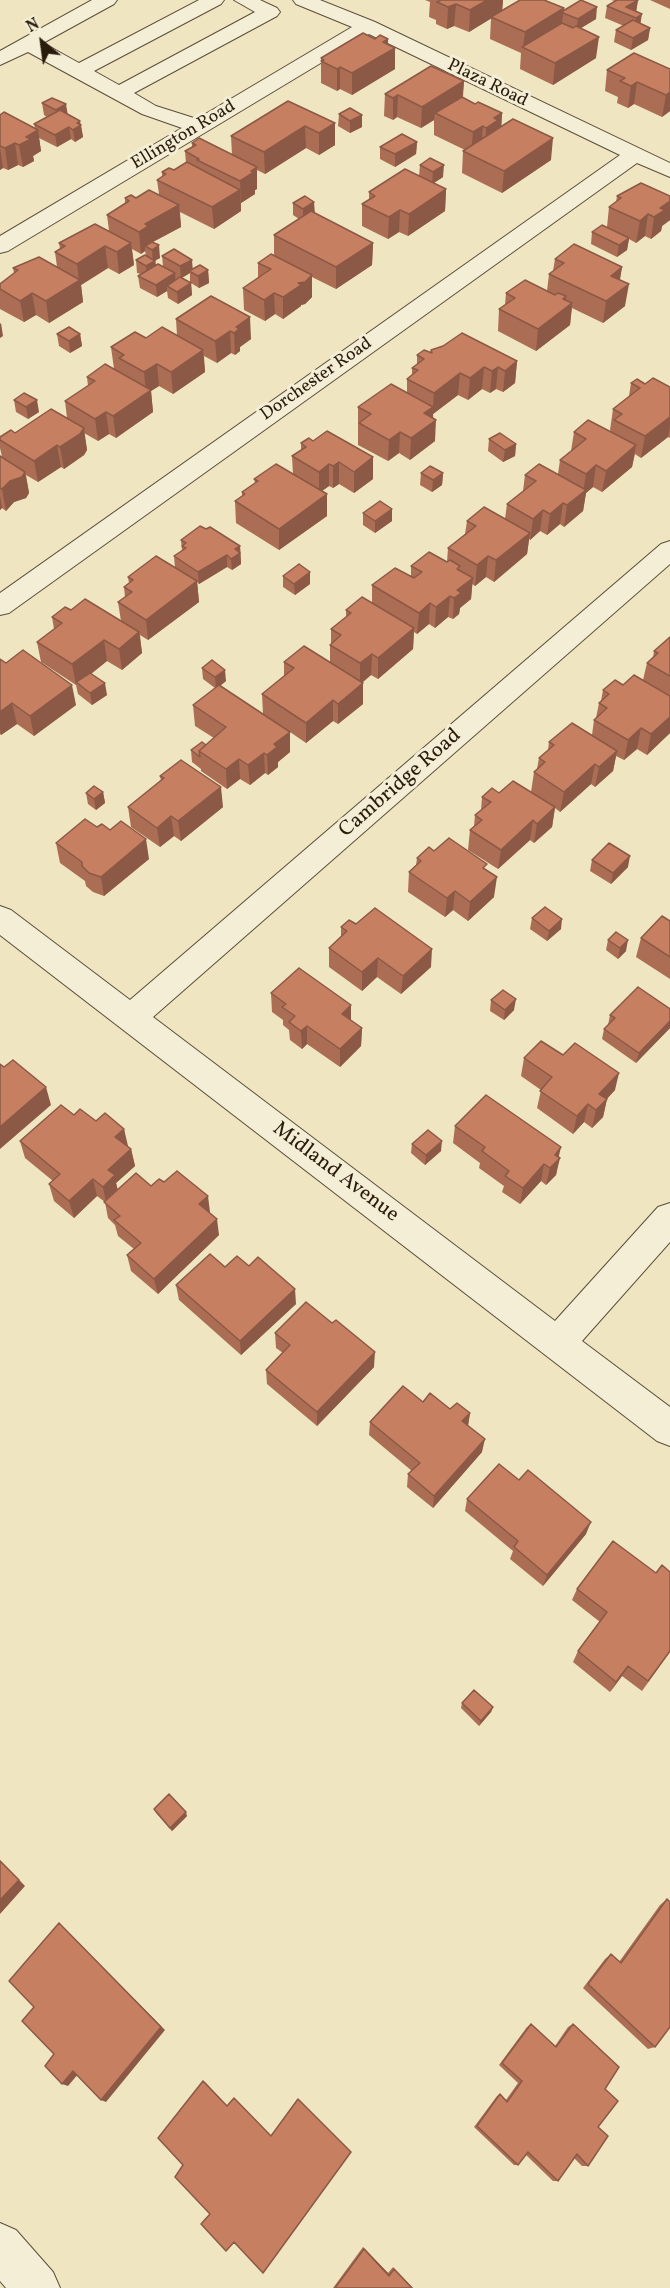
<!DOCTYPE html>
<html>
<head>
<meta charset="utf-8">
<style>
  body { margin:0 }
  #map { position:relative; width:670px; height:2288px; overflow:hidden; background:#efe5c1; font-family:Vollkorn,serif }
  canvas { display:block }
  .north { position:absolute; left:12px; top:12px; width:60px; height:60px; -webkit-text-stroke:4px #f5eed7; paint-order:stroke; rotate:331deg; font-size:16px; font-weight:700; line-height:24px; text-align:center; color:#2a1c0c }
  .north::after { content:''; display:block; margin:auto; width:21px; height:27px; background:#2a1c0c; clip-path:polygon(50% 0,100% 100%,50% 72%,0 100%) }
</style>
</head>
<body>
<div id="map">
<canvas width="670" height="2288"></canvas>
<div class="north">N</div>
</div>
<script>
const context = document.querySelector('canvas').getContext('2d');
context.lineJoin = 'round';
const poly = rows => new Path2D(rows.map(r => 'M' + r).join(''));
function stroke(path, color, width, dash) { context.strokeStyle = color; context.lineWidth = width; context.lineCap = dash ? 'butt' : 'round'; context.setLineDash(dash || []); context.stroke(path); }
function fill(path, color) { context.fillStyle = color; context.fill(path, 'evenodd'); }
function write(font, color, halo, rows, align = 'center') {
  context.font = font + ' Vollkorn,serif'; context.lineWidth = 6; context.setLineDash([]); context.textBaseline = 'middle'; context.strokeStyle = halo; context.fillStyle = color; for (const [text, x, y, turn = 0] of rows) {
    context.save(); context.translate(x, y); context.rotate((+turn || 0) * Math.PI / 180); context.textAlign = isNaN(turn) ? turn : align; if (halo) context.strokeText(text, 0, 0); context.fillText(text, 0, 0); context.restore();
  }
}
const minor = poly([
  [92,0,117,0,114,4,43,43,79,63,199,0,224,0,221,4,94,71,119,85,255,12,234,0,260,0,277,8,280,12,277,16,134,93,156,106,197,119,352,27,296,4,293,0,320,0,375,22,670,163,670,177,637,163,9,613,0,615,0,593,620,155,369,34,8,251,0,253,0,236,182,128,142,114,28,52,0,65,0,51,92,0],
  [670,541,670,564,153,1017,555,1321,658,1207,670,1203,670,1242,582,1341,670,1407,670,1446,657,1441,0,935,0,906,11,910,130,1000,661,544,670,541],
  [0,2223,16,2230,53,2272,60,2288,6,2288,0,2281,0,2223]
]);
stroke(minor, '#5b4e39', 2);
fill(minor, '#f5eed7');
fill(poly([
  [425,0,503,0,502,11,563,11,596,19,581,28,596,58,553,85,520,69,521,53,490,39,491,18,469,32,454,26,447,29,436,24,436,20,429,17,430,2],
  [611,0,638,0,636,12,641,24,650,28,648,40,631,50,614,42,616,30,624,26,605,18,607,6,615,1],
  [650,0,670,0,670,9],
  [375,39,388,39,388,44,395,48,395,69,352,95,340,89,337,91,321,83,321,58],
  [670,69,670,111,662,117,634,104,628,108,617,103,618,97,605,91,607,70],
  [464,81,463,97,475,104,502,113,501,126,551,160,502,193,462,173,463,151,465,150,434,135,434,120,421,128,397,117,393,120,384,116,385,94],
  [288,101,335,145,319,155,306,148,265,174,257,170,257,189,255,190,255,194,241,203,241,211,214,229,180,212,181,227,153,242,160,258,155,260,156,265,163,266,162,256,192,260,192,269,208,270,209,283,199,288,191,283,192,295,178,304,168,298,167,291,157,297,140,288,138,276,141,274,137,273,136,260,146,255,145,251,141,254,132,249,134,265,119,274,108,268,81,285,83,302,49,323,36,315,24,322,0,309,0,284,14,273,13,268,57,267,55,252,60,249,59,243,109,231,107,215,125,203,125,198,136,198,159,194,157,180,162,177,162,172,174,170,186,163,185,151,192,147,192,143,232,155,231,136],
  [190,273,190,282,182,278],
  [42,103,67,114,81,125,83,137,75,142,71,139,57,147,39,138,41,151,33,156,34,161,23,167,18,165,8,170,3,168,0,170,0,115,35,128,34,124,47,117,44,115],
  [339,114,362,127,350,133,338,126],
  [417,142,416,154,395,167,380,159,380,147],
  [420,165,443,177,434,183,446,189,445,211,408,236,399,232,388,239,362,226,362,204,369,200,369,192,419,176],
  [617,196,670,220,662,226,661,231,651,239,645,236,636,243,629,239,627,250,617,257,591,244,592,232,607,227,609,207,616,202],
  [293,203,373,243,372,265,336,289,312,277,312,297,305,304,301,305,301,306,283,319,275,314,265,321,244,310,243,288,258,278,258,263,274,255,274,235,299,219,293,215],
  [555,259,622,267,620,280,625,306,603,323,572,308,570,325,536,351,498,331,499,309,505,305,506,293,547,291,549,274,553,271],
  [211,296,251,339,240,347,240,351,235,355,231,353,217,363,204,356,205,372,173,394,159,386,151,391,153,412,116,438,109,434,98,441,84,433,87,450,84,455,64,469,61,467,38,482,26,475,29,493,26,498,14,502,6,511,2,508,0,510,0,456,2,457,0,448,0,437,67,418,65,401,88,386,87,377,114,369,111,347,146,338,177,336,176,319],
  [57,334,80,334,82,346,70,353,59,346],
  [431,352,517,361,515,383,503,392,496,389,490,393,482,389,468,400,458,395,433,414,435,441,410,460,399,453,388,461,358,445,358,407,407,392,407,379,412,375,412,368,417,365,417,355],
  [631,383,645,384,670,387,670,438,668,437,641,458,635,454,632,467,602,492,593,487,586,493,583,511,564,527,560,524,547,535,540,531,530,540,529,539,527,554,494,582,486,577,475,586,472,584,471,599,460,608,459,614,453,619,448,617,435,628,429,624,417,634,414,632,413,649,378,679,371,675,362,683,363,704,338,724,333,721,306,743,290,732,290,752,278,762,278,767,268,775,265,773,250,785,240,779,227,789,201,771,201,769,192,762,191,750,206,745,214,738,195,726,193,705,215,688,203,679,202,668,226,681,220,686,263,714,262,694,284,676,284,662,330,662,330,645,331,644,331,629,346,618,346,610,372,603,372,585,411,577,411,566,447,562,448,548,465,534,467,521,505,519,507,504,523,491,525,475,558,474,560,460,571,451,574,432,612,433,610,430,613,409,629,396],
  [14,400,39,412,28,419,16,412],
  [489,439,516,444,515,456,503,462,488,451],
  [313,441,373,457,373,479,354,493,339,484,333,488,329,486,322,491,327,516,279,550,236,523,235,501,242,496,242,492,255,483,254,479,293,474,292,456,301,450,301,443],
  [421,473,443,473,442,485,432,492,420,485],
  [392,509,392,521,375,533,363,525,363,513],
  [181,540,240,546,241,564,232,570,227,567,199,584,197,582,199,602,148,640,140,635,142,653,122,670,107,661,91,674,107,695,92,705,78,694,76,685,41,662,37,642,54,629,52,617,71,610,121,621,118,602,125,597,124,587,129,583,128,577,175,568,174,556,182,551],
  [283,576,310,584,295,595,283,587],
  [670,637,670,733,647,755,637,749,624,760,616,756,613,771,595,787,591,784,560,812,555,808,552,827,534,843,530,840,498,869,468,850,470,830,474,826,475,815,481,811,482,797,499,793,531,792,534,772,537,769,539,758,548,750,549,742,592,735,594,720,596,718,599,703,601,701,603,690,643,680,647,663,653,658,654,651],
  [0,659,6,663,76,705,34,736,17,724,1,735,0,734],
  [160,776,223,807,181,841,174,836,160,847,131,827,128,807,161,781],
  [103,792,105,803,96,810,88,804,86,793],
  [97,827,149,859,104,896,93,892,86,886,85,881,60,863,56,843],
  [434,851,486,870,494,897,468,921,453,910,445,917,408,892,409,872,416,865,417,858],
  [592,860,628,867,611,884,590,871],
  [532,918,561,929,547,941,530,929],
  [670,921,670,979,636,957,641,938],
  [356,924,431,967,401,994,377,977,362,991,329,967,329,948,341,938,341,927],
  [608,940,626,951,618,959,606,950],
  [271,993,351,1005,351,1021,362,1028,361,1046,340,1067,307,1044,302,1049,290,1040,289,1030,283,1025,283,1020,272,1012],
  [491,1000,514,1010,504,1020,490,1011],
  [670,1009,670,1028,636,1063,602,1039,604,1029,608,1025,610,1015],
  [524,1058,615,1090,607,1099,603,1117,592,1128,584,1122,573,1134,537,1108,541,1090,521,1076],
  [74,1115,124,1129,127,1146,131,1149,135,1166,116,1183,118,1190,151,1186,210,1212,209,1213,219,1235,158,1294,131,1271,127,1255,134,1249,118,1236,115,1225,108,1218,105,1202,97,1196,74,1218,54,1201,49,1184,53,1181,25,1158,20,1141],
  [455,1126,559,1157,556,1175,546,1185,541,1181,520,1204,502,1192,504,1186,479,1168,480,1163,453,1143],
  [412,1144,441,1151,425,1165,411,1153],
  [176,1285,296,1304,241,1355,179,1300],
  [275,1333,374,1367,317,1426,267,1384,266,1370,283,1353,276,1348],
  [423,1402,450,1409,470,1413,468,1425,482,1452,433,1508,407,1487,408,1474,412,1471,369,1435,370,1422],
  [467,1499,586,1534,543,1586,510,1559,513,1551,465,1511],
  [670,1572,670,1652,642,1691,622,1676,610,1692,573,1662,578,1651,600,1622,572,1600,577,1589,656,1573],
  [462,1703,493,1707,491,1712,479,1726,461,1708],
  [154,1809,187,1816,172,1831,156,1813],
  [667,1899,670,1902,670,2029,669,2028,655,2047,648,2049,583,1988,605,1959,611,1954,619,1962,660,1905],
  [531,2024,555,2046,568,2027,573,2024,605,2089,598,2127,588,2166,582,2166,574,2158,558,2181,553,2181,526,2155,518,2165,514,2165,474,2127,497,2096,500,2094,506,2100,518,2083,499,2065,527,2027],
  [363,2247,388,2273,393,2267,413,2288,333,2288]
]), '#ab6d54');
fill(poly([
  [487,0,503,0,502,12,469,32,470,10],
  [638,0,636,12,626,7],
  [456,4,454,26,447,29,448,7],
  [597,7,596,19,576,31,578,19],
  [564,8,561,30,523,48,525,32],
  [642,14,640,26,634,30,636,18],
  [650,28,648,40,631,50,633,38],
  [599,37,596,58,553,85,555,63],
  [388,39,388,52,395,48,395,69,352,95,352,73,383,42],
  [340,67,340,89,337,91,337,69],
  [464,81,462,102,435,113,434,120,421,128,422,107],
  [637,82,634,104,628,108,631,86],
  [670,92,670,111,662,117,666,95],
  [398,95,397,117,393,120,393,98],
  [66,104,68,116,58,122,56,110],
  [502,113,501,135,485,149,486,128,494,118],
  [362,115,362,127,350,133,350,121],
  [80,121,83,137,75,142,73,130,77,123],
  [335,123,335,145,319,155,319,133],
  [305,126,306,148,265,174,264,152],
  [483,126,481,147,471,153,473,132],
  [69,127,71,139,57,147,55,135],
  [38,130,41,151,33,156,34,161,23,167,19,145,26,137],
  [553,138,551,160,502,193,504,171],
  [417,142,416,154,395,167,395,154],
  [15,143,18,165,8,170,5,148],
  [0,147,3,168,0,170],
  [444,165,443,177,432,184,433,172],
  [257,167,257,189,255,190,255,194,241,203,240,181,251,171],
  [446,189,445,211,408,236,409,214],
  [240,190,241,211,214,229,212,207],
  [670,201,670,220,662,226,661,231,651,239,654,217,660,208],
  [314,202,315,214,303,221,303,209],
  [179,205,181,227,145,246,145,251,141,254,139,232,145,224],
  [400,210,399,232,388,239,389,217],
  [648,214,645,236,636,243,640,221],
  [629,238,627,250,617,257,619,245],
  [131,243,134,265,119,274,117,252],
  [373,243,372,265,336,289,336,267],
  [159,245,160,258,153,262,152,250],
  [105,246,108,268,81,285,83,302,49,323,46,301,79,281,77,264],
  [192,260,193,272,189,271,190,273,181,278,180,266],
  [155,261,157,273,147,278,146,266],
  [622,267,618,289,611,276],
  [208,270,209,283,199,288,198,276],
  [175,273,176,285,167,286,167,291,157,297,156,285],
  [312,275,312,297,305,304,301,305,301,306,283,319,283,297,298,283],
  [191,283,192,295,178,304,177,292],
  [629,284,625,306,603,323,606,301],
  [32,293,36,315,24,322,20,301],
  [274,293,275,314,265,321,264,300],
  [566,296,565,309,572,303,570,325,536,351,538,329],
  [250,317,251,339,240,347,240,351,235,355,234,333,236,327],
  [1,323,3,336,0,338,0,324],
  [230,331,231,353,217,363,215,341],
  [80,334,82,346,70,353,69,341],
  [203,350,205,372,173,394,171,372],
  [517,361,515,383,503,392,505,371],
  [157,364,159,386,151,391,153,412,116,438,113,416,146,393,144,372],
  [484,367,482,389,468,400,470,378],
  [498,367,496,389,490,393,492,371],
  [460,373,458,395,433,414,432,423,436,420,435,441,410,460,411,438,424,413,433,407,434,393],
  [37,400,39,412,28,419,26,407],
  [106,412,109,434,98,441,95,419],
  [670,417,670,427,668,437,641,458,645,436],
  [84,428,87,450,84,455,64,469,60,447],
  [400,432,399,453,388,461,389,440],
  [516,444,515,456,503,462,505,450],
  [57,445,61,467,38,482,34,461],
  [636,445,632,467,602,492,606,471],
  [373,457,373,479,354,493,354,472],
  [339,462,339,484,333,488,333,466],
  [329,464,329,486,319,493,319,472],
  [596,465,593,487,586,493,583,511,564,527,567,505,583,493,586,474],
  [25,472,29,493,26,498,14,502,6,511,2,489,10,481],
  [443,473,442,485,432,492,433,480],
  [327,494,327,516,279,550,279,529],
  [0,496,2,508,0,510],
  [563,503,560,524,547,535,550,514],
  [392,509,392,521,375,533,375,521],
  [543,510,540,531,530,540,533,519],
  [530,533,527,554,494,582,496,560],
  [240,546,241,564,232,570,231,559,235,549],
  [227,555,227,567,199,584,198,572],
  [488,556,486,577,475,586,477,565],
  [310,572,310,584,295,595,294,584],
  [473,578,471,599,460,608,459,614,453,619,454,598,457,590],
  [197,581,199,602,148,640,146,620],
  [450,596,448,617,435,628,436,607],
  [430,603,429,624,417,634,419,613],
  [414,628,413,649,378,679,378,658],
  [139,632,142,653,122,670,119,649],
  [104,640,107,661,78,684,76,682,76,685,72,664],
  [372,654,371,675,360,684,360,663],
  [225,670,226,681,216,689,215,677],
  [105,683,107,695,92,705,90,693],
  [363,683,363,704,338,724,338,704],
  [72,685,76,705,34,736,30,716],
  [333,700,333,721,306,743,306,723],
  [12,703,17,724,1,735,0,729,0,712],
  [670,717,670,733,647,755,651,734],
  [641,728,637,749,624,760,628,740],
  [290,732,290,752,278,762,278,767,268,775,267,755,274,744],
  [617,751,613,771,595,787,599,767],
  [264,753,265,773,250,785,248,765],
  [239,759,240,779,227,789,226,769],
  [595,764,591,784,560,812,564,792],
  [221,787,223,807,181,841,178,821],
  [103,792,105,803,96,810,94,799],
  [555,807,552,827,534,843,537,824],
  [171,816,174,836,160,847,157,828],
  [533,820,530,840,498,869,501,850],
  [146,839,149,859,104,896,101,877],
  [630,856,628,867,611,884,613,873],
  [497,877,494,897,468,921,470,902],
  [455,891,453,910,445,917,447,898],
  [562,919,561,929,547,941,549,931],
  [628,940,626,951,618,959,620,948],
  [432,949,431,967,401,994,403,976],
  [378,958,377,977,362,991,362,972],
  [516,999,514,1010,504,1020,505,1010],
  [351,1005,351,1023,342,1014],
  [670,1021,670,1028,636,1063,639,1053],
  [307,1026,307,1044,302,1049,301,1031],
  [362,1028,361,1046,340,1067,340,1049],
  [619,1073,615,1090,595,1111,599,1094],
  [46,1087,51,1105,0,1149,0,1127],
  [607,1099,603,1117,592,1128,596,1110],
  [588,1104,584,1122,573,1134,577,1116],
  [124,1129,128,1146,119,1154,115,1137],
  [442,1141,441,1151,425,1165,426,1155],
  [561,1147,558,1160,560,1158,556,1175,546,1185,550,1168,555,1155],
  [131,1149,135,1166,116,1183,118,1192,106,1203,103,1187,108,1170],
  [544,1164,541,1181,520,1204,523,1188],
  [93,1179,97,1196,74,1218,69,1201],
  [208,1196,210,1212,201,1220,199,1204],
  [217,1219,219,1235,158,1294,154,1279],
  [295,1289,296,1304,241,1355,240,1341],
  [375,1352,374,1367,317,1426,317,1412],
  [470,1413,468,1426,462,1421],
  [485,1439,482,1452,433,1508,434,1496],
  [591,1522,586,1534,543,1586,547,1575],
  [628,1666,622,1676,610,1692,616,1682],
  [493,1707,491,1712,479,1726,481,1721],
  [186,1812,187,1816,172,1831,170,1828],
  [0,1860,25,1886,0,1914],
  [59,1923,165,2030,106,2102,101,2100],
  [73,2071,79,2073,68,2086,62,2084],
  [203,2081,206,2083,229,2108,227,2106],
  [363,2247,388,2273,389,2276,364,2249]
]), '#8b5945');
const building = poly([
  [441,0,487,0,470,10,456,4,448,7,437,2,441,0],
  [520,0,544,0,564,8,525,32,491,17,520,0],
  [581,0,597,7,578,19,563,13,563,11,581,0],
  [617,0,638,0,626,7,642,14,636,18,607,6,617,0],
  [633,20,650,28,633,38,616,30,633,20],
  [562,23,573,28,576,26,599,37,555,63,522,47,562,23],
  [363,33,375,39,380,35,388,39,383,42,395,48,352,73,340,67,337,69,321,61,324,60,321,58,363,33],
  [634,53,670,69,670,92,666,95,637,82,631,86,620,81,625,78,607,70,634,53],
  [431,66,464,81,422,107,398,95,393,98,385,94,431,66],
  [462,97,475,104,478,102,502,113,494,118,498,120,486,128,483,126,473,132,435,113,462,97],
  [52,98,66,104,56,110,42,103,52,98],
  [288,101,335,123,319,133,305,126,264,152,231,136,288,101],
  [350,108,362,115,350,121,339,114,350,108],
  [60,110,80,121,77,123,81,125,73,130,69,127,55,135,34,124,60,110],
  [4,112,38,130,26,137,31,139,19,145,15,143,5,148,0,146,0,115,4,112],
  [513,119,553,138,504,171,463,151,513,119],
  [402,134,417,142,395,154,380,147,402,134],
  [199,138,257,167,251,171,254,172,240,181,197,160,199,159,185,151,196,145,192,143,199,138],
  [430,158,444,165,433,172,420,165,430,158],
  [187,162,240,190,212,207,157,180,166,174,162,172,169,168,174,170,187,162],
  [405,169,446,189,409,214,400,210,389,217,362,204,375,196,369,192,405,169],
  [641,183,670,196,670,201,660,208,665,210,654,217,648,214,640,221,609,207,621,198,617,196,641,183],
  [149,190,179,205,145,224,148,226,139,232,107,215,129,201,125,198,131,195,136,198,149,190],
  [305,196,314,202,303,209,293,203,305,196],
  [311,211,373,243,336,267,274,235,311,211],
  [95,224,131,243,117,252,105,246,77,264,55,252,65,246,59,243,95,224],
  [602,225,629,238,619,245,592,232,602,225],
  [152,242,159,245,152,250,145,246,152,242],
  [574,244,622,267,611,276,629,284,606,301,549,274,564,263,555,259,574,244],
  [174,249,192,260,180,266,162,256,174,249],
  [271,254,312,275,305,282,298,283,301,285,283,297,274,293,264,300,243,288,271,269,258,263,271,254],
  [145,255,155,261,146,266,136,260,145,255],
  [39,257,80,280,46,301,32,293,20,301,0,289,0,284,18,270,13,268,39,257],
  [158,264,175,273,156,285,138,276,158,264],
  [200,265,208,270,198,276,189,271,200,265],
  [180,277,191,283,177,292,167,286,180,277],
  [525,280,555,295,558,293,566,296,563,299,572,303,538,329,499,309,515,298,506,293,525,280],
  [211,296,250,317,236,327,239,329,234,333,230,331,215,341,176,319,211,296],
  [69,327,80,334,69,341,57,334,69,327],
  [162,327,203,350,171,372,157,364,144,372,119,358,124,355,111,347,135,332,146,338,162,327],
  [462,333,517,361,505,371,498,367,492,371,484,367,470,378,460,373,434,393,407,379,418,370,412,368,424,359,417,355,424,350,432,353,431,350,443,346,462,333],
  [105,364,151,390,113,416,106,412,95,419,65,401,95,381,87,377,105,364],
  [653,378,670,387,670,417,645,436,614,420,622,414,613,409,640,388,631,383,637,379,645,384,653,378],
  [391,384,433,407,424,413,436,420,411,438,400,432,389,440,359,423,371,414,358,407,391,384],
  [24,393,37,400,26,407,14,400,24,393],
  [51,409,84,428,80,434,60,447,57,445,34,461,0,440,0,437,11,430,15,433,51,409],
  [588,420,636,445,606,471,596,465,586,474,560,460,586,439,574,432,588,420],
  [327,431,373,457,354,472,339,462,333,466,329,464,319,472,292,456,306,447,301,443,309,438,313,441,327,431],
  [500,433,516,444,505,450,489,439,500,433],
  [0,456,25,472,22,477,10,481,2,489,0,488,0,456],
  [276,464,327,494,279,529,235,501,245,494,242,492,258,481,254,479,276,464],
  [539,464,586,490,567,505,563,503,550,514,543,510,533,519,507,504,536,481,525,475,539,464],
  [430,466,443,473,433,480,421,473,430,466],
  [380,501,392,509,375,521,363,513,380,501],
  [484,507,530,533,496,560,488,556,477,565,448,548,476,526,467,521,484,507],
  [200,526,206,529,210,527,240,546,235,549,240,553,231,559,227,555,198,572,174,556,186,548,182,546,186,543,181,540,200,526],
  [429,552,447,562,450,560,460,566,457,569,473,578,457,590,461,593,454,598,450,596,436,607,430,603,419,613,372,585,395,568,414,578,422,572,411,566,429,552],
  [156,556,197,581,146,620,118,602,132,592,124,587,133,580,128,577,156,556],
  [299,564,310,572,294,584,283,576,299,564],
  [362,597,414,628,378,658,372,654,360,663,330,645,341,635,331,629,351,613,346,610,362,597],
  [85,599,139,632,119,649,104,640,72,664,37,642,62,623,52,617,65,607,71,610,85,599],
  [670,637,670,676,647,663,658,653,654,651,670,637],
  [304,646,363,683,338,704,333,700,306,723,262,694,294,668,284,662,304,646],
  [23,650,72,685,30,716,12,703,0,712,0,659,6,663,23,650],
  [212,660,225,670,215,677,202,668,212,660],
  [90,673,105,683,90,693,76,682,90,673],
  [634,675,670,696,670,717,651,734,641,728,628,740,594,720,607,708,599,703,609,694,603,690,615,680,623,685,634,675],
  [219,685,290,732,274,744,277,747,267,755,264,753,248,765,239,759,226,769,199,751,226,727,193,705,219,685],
  [572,723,617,751,599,767,595,764,564,792,534,772,545,762,539,758,554,745,549,742,572,723],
  [202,742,206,745,199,751,200,757,191,750,202,742],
  [181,760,221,787,178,821,171,816,157,828,128,807,164,778,160,776,181,760],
  [513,781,555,807,537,824,533,820,501,850,470,830,482,820,475,815,491,802,482,797,492,788,499,793,513,781],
  [94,786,103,792,94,799,86,793,94,786],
  [85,819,97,827,102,824,110,830,121,821,146,839,101,877,89,873,82,866,82,862,56,843,85,819],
  [449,838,487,864,483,868,497,877,470,902,455,891,447,898,409,872,421,861,417,858,429,847,434,851,449,838],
  [609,843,630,856,613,873,592,860,609,843],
  [545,907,562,919,549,931,532,918,545,907],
  [375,908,432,949,403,976,378,958,362,972,329,948,347,931,341,927,349,920,356,924,375,908],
  [662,916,670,921,670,957,641,938,662,916],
  [616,932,628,940,620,948,608,940,616,932],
  [299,968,351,1005,342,1014,362,1028,340,1049,307,1026,301,1031,289,1022,295,1016,282,1007,286,1004,271,993,299,968],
  [638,987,670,1009,670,1021,639,1053,604,1029,615,1018,610,1015,638,987],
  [503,990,516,999,505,1010,491,1000,503,990],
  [541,1041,563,1055,575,1043,619,1073,599,1094,607,1099,596,1110,588,1104,577,1116,540,1091,552,1077,524,1058,541,1041],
  [13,1060,46,1087,0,1127,0,1064,4,1067,13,1060],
  [486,1095,561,1147,555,1155,560,1158,550,1168,544,1164,523,1188,505,1176,509,1171,482,1151,485,1147,455,1126,486,1095],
  [61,1105,74,1115,80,1109,96,1121,105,1113,124,1129,115,1137,131,1149,108,1170,115,1175,103,1187,93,1179,69,1201,49,1184,60,1174,20,1141,61,1105],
  [428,1130,442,1141,426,1155,412,1144,428,1130],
  [177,1171,208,1196,199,1204,217,1219,154,1279,127,1255,141,1243,114,1220,120,1216,104,1202,136,1173,151,1186,159,1179,164,1182,177,1171],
  [210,1254,225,1267,237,1256,249,1266,258,1257,295,1289,240,1341,176,1285,210,1254],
  [306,1302,332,1323,336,1320,375,1352,317,1412,266,1370,290,1345,275,1333,306,1302],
  [403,1386,423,1402,430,1393,450,1409,457,1403,470,1413,462,1421,485,1439,434,1496,408,1474,420,1463,370,1422,403,1386],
  [499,1464,519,1480,528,1470,591,1522,547,1575,514,1547,518,1541,467,1499,499,1464],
  [613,1541,656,1573,662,1565,670,1572,670,1651,648,1681,628,1666,616,1682,578,1651,607,1612,577,1589,613,1541],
  [474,1690,493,1707,481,1721,462,1703,474,1690],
  [169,1794,186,1812,170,1828,154,1809,169,1794],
  [0,1861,19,1880,0,1900,0,1861],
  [667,1899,670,1902,670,2027,655,2047,588,1984,611,1954,621,1963,667,1899],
  [59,1923,161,2027,101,2100,73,2071,62,2084,45,2066,54,2054,22,2021,34,2007,9,1981,59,1923],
  [531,2024,556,2047,573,2024,619,2067,605,2089,618,2101,598,2127,608,2136,588,2166,577,2154,558,2181,528,2152,518,2165,477,2126,500,2094,507,2102,522,2081,502,2063,531,2024],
  [203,2081,227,2106,234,2098,271,2136,298,2099,351,2152,263,2273,234,2242,226,2251,201,2224,210,2214,175,2177,183,2165,158,2138,203,2081],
  [364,2249,389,2276,394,2269,412,2288,335,2288,364,2249]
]);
fill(building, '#c77f62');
stroke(building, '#8b5945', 1.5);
write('18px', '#2a1c0c', '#f5eed7', [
  ["Plaza Road",487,84,26],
  ["Ellington Road",184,136,-31],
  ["Dorchester Road",317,380,-35]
]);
write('21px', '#2a1c0c', '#f5eed7', [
  ["Cambridge Road",401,784,-41],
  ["Midland Avenue",335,1173,37]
]);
</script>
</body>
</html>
